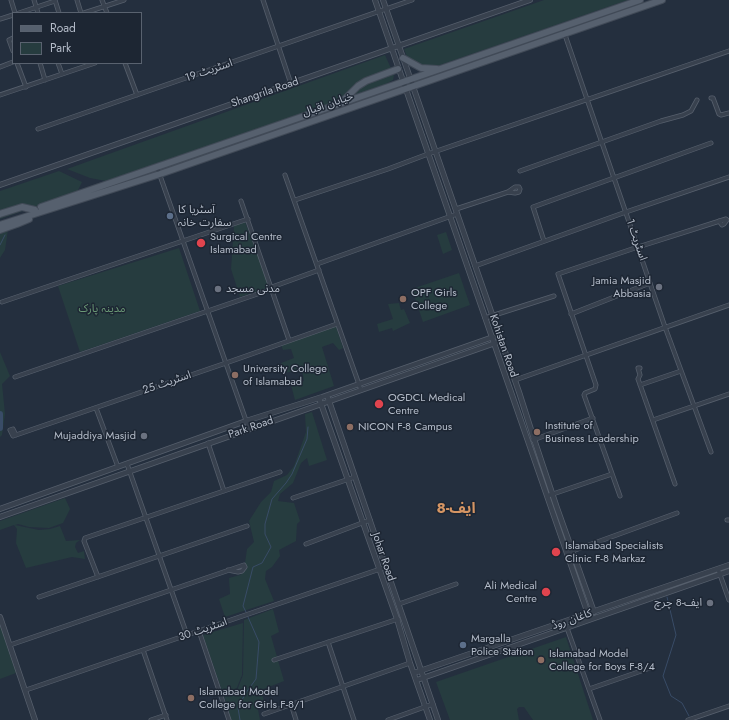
<!DOCTYPE html>
<html>
<head>
<meta charset="utf-8">
<style>
  body { margin:0 }
  #map { position:relative; width:729px; height:720px; overflow:hidden; background:#242f3e; font-family:Jost,sans-serif }
  canvas { display:block }
  .legend { position:absolute; left:12px; top:12px; width:130px; height:52px; box-sizing:border-box; background:#1d2633; border:1px solid #59626f; margin:0; padding:5px 7px; list-style:none; font-size:12px; color:#b4bcc9 }
  .legend li { display:flex; align-items:center; gap:8px; height:20px }
  .legend b { width:20px; border:1px solid #59626f }
</style>
</head>
<body>
<div id="map">
<canvas width="729" height="720"></canvas>
<ul class="legend">
<li><b style="height:5px;background:#56606e"></b>Road</li>
<li><b style="height:11px;background:#263c3f"></b>Park</li>
</ul>
</div>
<script>
const context = document.querySelector('canvas').getContext('2d');
context.lineJoin = 'round';
function fill(path, color) { context.fillStyle = color; context.fill(path, 'evenodd'); }
const poly = rows => new Path2D(rows.map(r => 'M' + r).join(''));
function stroke(path, color, width, dash) { context.strokeStyle = color; context.lineWidth = width; context.lineCap = dash ? 'butt' : 'round'; context.setLineDash(dash || []); context.stroke(path); }
function write(font, color, halo, rows, align = 'center') {
  context.font = font + ' Jost,"Noto Sans Arabic",sans-serif'; context.lineWidth = 3; context.setLineDash([]); context.textBaseline = 'middle'; context.strokeStyle = halo; context.fillStyle = color; for (const [text, x, y, turn = 0] of rows) {
    context.save(); context.translate(x, y); context.rotate((+turn || 0) * Math.PI / 180); context.textAlign = isNaN(turn) ? turn : align; if (halo) context.strokeText(text, 0, 0); context.fillText(text, 0, 0); context.restore();
  }
}
fill(poly([
  [544,0,628,0,437,66,428,67,416,64,408,59,404,49],
  [385,55,394,75,393,80,384,85,106,181,90,178,67,169],
  [59,171,82,182,77,192,0,219,0,191],
  [245,222,270,287,240,297,231,269,234,226],
  [8,230,5,250,0,258,0,233],
  [446,232,452,250,443,254,437,235],
  [179,248,200,311,80,352,58,286],
  [459,273,470,305,423,322,412,289],
  [399,303,401,310,404,309,410,323,393,331,392,328,379,332,377,324,393,319,388,304],
  [336,326,343,348,339,350,333,343,322,347,334,386,295,400,291,385,304,381,302,369,285,373,281,363,294,358,291,349,283,350,281,345],
  [0,352,10,376,2,384,5,414,2,435,0,437],
  [312,412,327,460,309,466,307,458,301,463,293,483,280,494,278,501,294,503,300,521,297,524,296,541,279,550,280,556,272,567,266,571,265,579,274,601,225,617,219,599,230,594,229,578,240,575,246,570,245,563,247,549,254,542,249,521,261,502,271,492,274,481,287,475,294,466,306,432,305,414],
  [65,498,70,509,63,523,49,528,29,527,18,524,15,525,39,530,50,529,60,526,66,541,80,540,76,543,75,547,78,553,84,551,85,559,72,557,26,568,16,543,17,529,14,525,0,530,0,521],
  [273,609,279,632,271,636,284,681,261,690,264,701,257,704,260,720,231,720,224,695,236,693,243,675,244,620],
  [243,623,242,675,236,690,223,694,203,635],
  [0,625,16,673,0,679],
  [566,637,593,720,533,720,524,707,519,707,517,709,519,720,450,720,436,682]
]), '#263c3f');
stroke(poly([
  [0,245,5,235],
  [667,597,676,635,663,676,671,696,682,703,689,716],
  [246,612,243,606,253,567,262,563,271,547,265,534,265,524,272,499,286,483,292,474,307,439,308,427],
  [240,720,238,708,245,694,256,679,259,642,248,617]
]), '#394c67', 1);
stroke(poly([
  [0,414,0,428]
]), '#394c67', 6);
const minor = poly([
  [11,0,15,13],
  [34,0,38,13],
  [55,0,59,13],
  [77,0,81,13],
  [102,0,107,13],
  [263,0,291,84],
  [19,13,55,1],
  [84,13,124,0],
  [0,19,13,15],
  [564,32,665,327,711,452],
  [13,38,9,40,13,51],
  [17,63,26,87],
  [40,63,45,80],
  [58,63,62,74],
  [125,63,137,95],
  [0,67,13,62],
  [0,95,95,63],
  [711,98,713,98,719,114,721,115,729,113],
  [38,129,412,0],
  [157,167,249,429],
  [520,171,661,121,683,115,691,111,697,100],
  [285,175,361,390],
  [295,200,388,169,428,154,729,51],
  [241,201,289,340],
  [456,209,508,192,515,187,519,187,520,189,519,192,515,193,508,192],
  [544,241,533,207,711,143],
  [317,264,457,214],
  [475,266,626,212,729,177],
  [272,287,319,270],
  [2,302,248,219],
  [571,314,650,283],
  [485,318,554,296],
  [640,368,638,368,640,375,638,379,675,484],
  [15,377,272,289],
  [515,380,729,305],
  [640,385,681,371],
  [96,408,118,467],
  [653,420,729,394],
  [16,435,13,429,10,430,13,436,226,363,337,324],
  [533,440,593,418],
  [208,443,224,491],
  [127,464,187,635],
  [547,496,612,474],
  [620,496,584,395,585,393,595,389,596,385,558,274,638,247,726,219,727,220,724,224,722,225,719,221],
  [293,498,355,477],
  [727,520,729,520],
  [306,544,370,520],
  [567,553,677,513],
  [718,569,729,600],
  [98,577,84,541,85,538,280,472],
  [39,597,247,526],
  [399,604,456,584],
  [567,628,600,720],
  [199,631,229,720],
  [328,642,354,720],
  [10,645,244,565,245,567,242,571,238,572,228,570],
  [143,650,167,720],
  [274,660,398,619],
  [589,689,650,668],
  [26,690,386,567],
  [291,704,296,720],
  [264,714,410,663],
  [151,720,166,715],
  [388,720,433,704],
  [688,720,729,706]
]);
const tertiary = poly([
  [375,0,588,614],
  [383,0,519,392,534,439,557,508,594,612],
  [0,185,530,0],
  [319,398,397,619,410,663,430,720],
  [328,398,438,720],
  [0,509,246,421,322,397,493,337],
  [0,517,501,341],
  [0,617,35,720],
  [414,673,729,565],
  [417,680,729,571]
]);
const primary = poly([
  [403,58,421,68,437,69],
  [342,102,358,86,366,81,398,69],
  [41,207,640,0],
  [0,214,22,207,35,210],
  [0,225,160,174,662,0],
  [0,230,17,224,29,219]
]);
stroke(minor, '#565f6c', 5);
stroke(tertiary, '#565f6c', 6);
stroke(primary, '#414a57', 8);
stroke(minor, '#38414e', 3.5);
stroke(tertiary, '#38414e', 4.5);
stroke(primary, '#56606e', 6);
for (const [x, y, r, color] of [
  [170,216,4,"#5c6f8a"],
  [201,243,5,"#e0444e"],
  [659,287,4,"#6b7280"],
  [218,289,4,"#6b7280"],
  [403,299,4,"#8d6e63"],
  [235,375,4,"#8d6e63"],
  [379,404,5,"#e0444e"],
  [350,427,4,"#8d6e63"],
  [537,432,4,"#8d6e63"],
  [144,436,4,"#6b7280"],
  [556,552,5,"#e0444e"],
  [546,592,5,"#e0444e"],
  [710,603,4,"#6b7280"],
  [463,645,4,"#5c6f8a"],
  [541,660,4,"#8d6e63"],
  [191,698,4,"#8d6e63"]
]) { const dot = new Path2D(); dot.arc(x, y, r, 0, 2 * Math.PI); context.fillStyle = color; context.fill(dot); stroke(dot, '#1d2633', 1.5); }
write('11px', '#b4bcc9', '#1d2633', [
  ["اسٹریٹ 19",209,71,-19],
  ["Shangrila Road",265,93,-19],
  ["خیابان اقبال",328,105,-19],
  ["اسٹریٹ 1",636,240,71],
  ["Kohistan Road",503,346,71],
  ["اسٹریٹ 25",167,383,-19],
  ["Park Road",251,428,-19],
  ["Johar Road",383,557,71],
  ["کاغان روڈ",572,620,-19],
  ["اسٹریٹ 30",203,630,-19]
]);
write('11px', '#b4bcc9', '#1d2633', [
  ["آسٹریا کا",178,210],
  ["سفارت خانہ",178,223],
  ["Surgical Centre",210,237],
  ["Islamabad",210,250],
  ["Jamia Masjid",651,281,"right"],
  ["Abbasia",651,294,"right"],
  ["مدنی مسجد",226,289],
  ["OPF Girls",411,293],
  ["College",411,306],
  ["University College",243,369],
  ["of Islamabad",243,382],
  ["OGDCL Medical",388,398],
  ["Centre",388,411],
  ["Institute of",545,426],
  ["Business Leadership",545,439],
  ["NICON F-8 Campus",358,427],
  ["Mujaddiya Masjid",136,436,"right"],
  ["Islamabad Specialists",565,546],
  ["Clinic F-8 Markaz",565,559],
  ["Ali Medical",537,586,"right"],
  ["Centre",537,599,"right"],
  ["ایف-8 چرچ",702,603,"right"],
  ["Margalla",471,639],
  ["Police Station",471,652],
  ["Islamabad Model",549,654],
  ["College for Boys F-8/4",549,667],
  ["Islamabad Model",199,692],
  ["College for Girls F-8/1",199,705]
], 'left');
write('11px', '#6b9a76', '#1d2633', [
  ["مدینہ پارک",102,309]
]);
write('bold 15px', '#d59563', '#1d2633', [
  ["ایف-8",456,509]
]);
</script>
</body>
</html>
